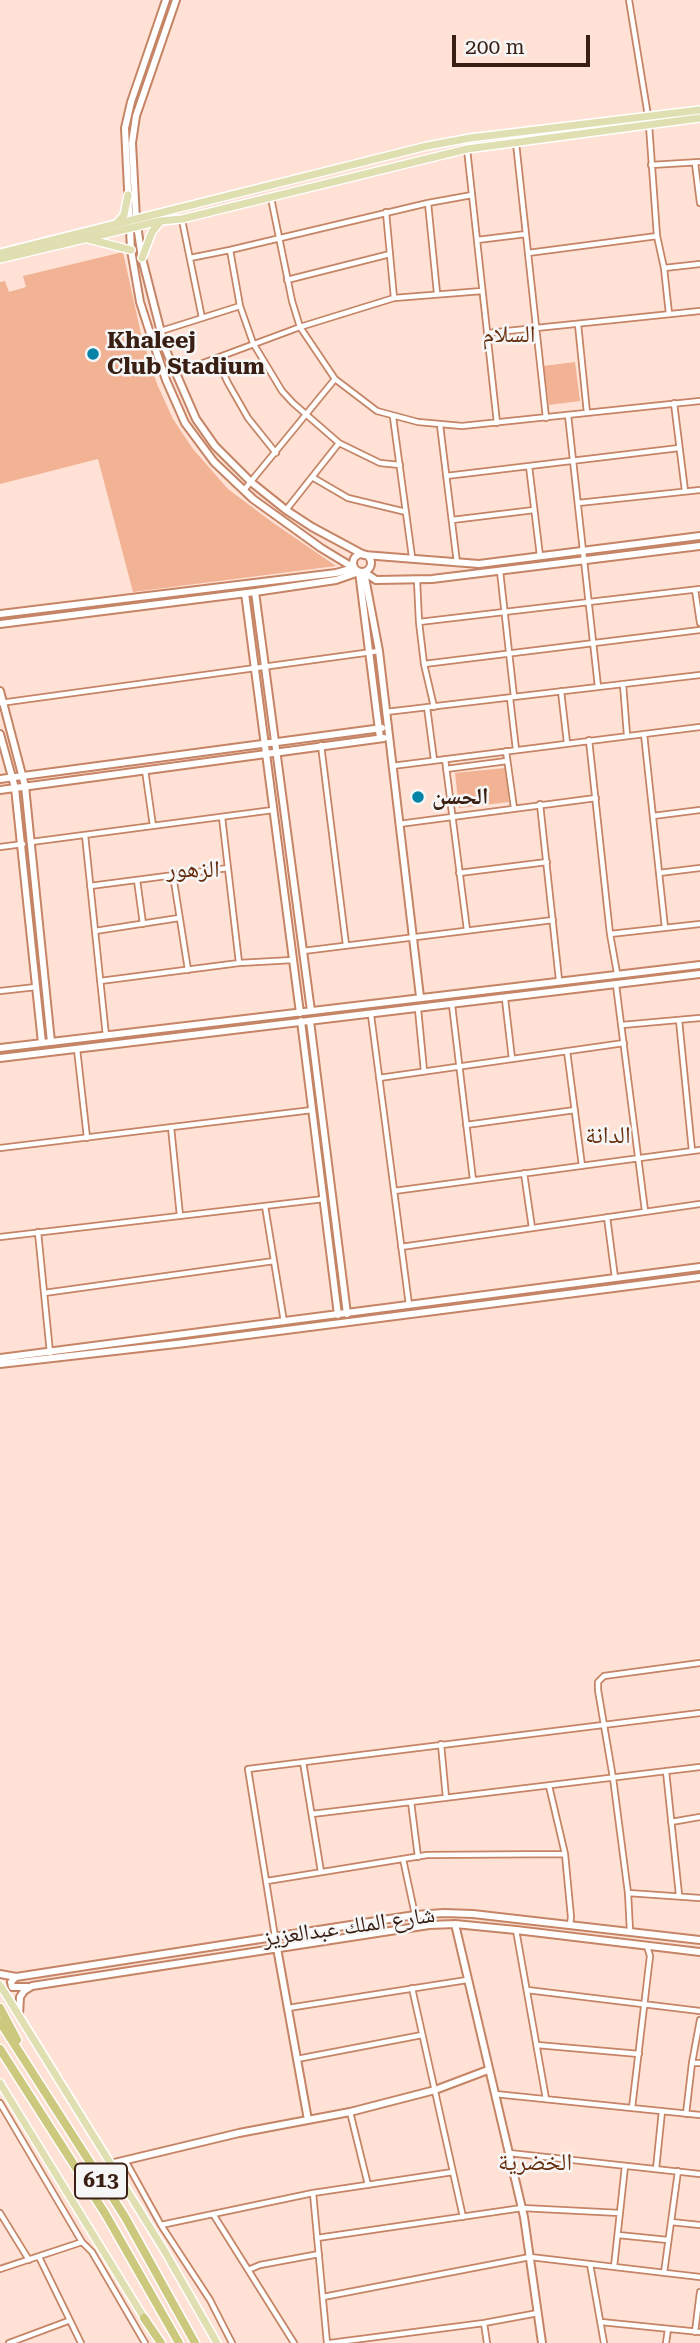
<!DOCTYPE html>
<html>
<head>
<meta charset="utf-8">
<style>
  body { margin:0 }
  #map { position:relative; width:700px; height:2343px; overflow:hidden; background:#ffe2d5; font-family:"Roboto Serif",serif }
  canvas { display:block }
  .scale { position:absolute; left:452px; top:35px; width:138px; height:32px; box-sizing:border-box; border:4px solid #391f13; border-top:0; padding-left:9px; font-size:21px; line-height:24px; white-space:nowrap; color:#391f13; -webkit-text-stroke:5px #f6f6f6; paint-order:stroke }
</style>
</head>
<body>
<div id="map">
<canvas width="700" height="2343"></canvas>
<div class="scale">200 m</div>
</div>
<script>
const context = document.querySelector('canvas').getContext('2d');
context.lineJoin = 'round';
function fill(path, color) { context.fillStyle = color; context.fill(path, 'evenodd'); }
const poly = rows => new Path2D(rows.map(r => 'M' + r).join(''));
function stroke(path, color, width, dash) { context.strokeStyle = color; context.lineWidth = width; context.lineCap = dash ? 'butt' : 'round'; context.setLineDash(dash || []); context.stroke(path); }
function write(font, color, halo, rows, align = 'center') {
  context.font = font + ' "Roboto Serif","Noto Naskh Arabic",serif'; context.lineWidth = 5; context.setLineDash([]); context.textBaseline = 'middle'; context.strokeStyle = halo; context.fillStyle = color; for (const [text, x, y, turn = 0] of rows) {
    context.save(); context.translate(x, y); context.rotate((+turn || 0) * Math.PI / 180); context.textAlign = isNaN(turn) ? turn : align; if (halo) context.strokeText(text, 0, 0); context.fillText(text, 0, 0); context.restore();
  }
}
fill(poly([
  [123,252,141,334,157,384,173,419,193,449,228,489,272,522,336,566,133,592,98,459,0,484,0,282,5,281,9,292,26,287,23,276],
  [575,362,580,401,549,405,544,366],
  [505,768,509,802,459,808,455,773]
]), '#f2b294');
const street = poly([
  [629,0,648,116],
  [649,125,657,236,664,268,669,314],
  [516,143,546,418],
  [467,149,497,423],
  [695,163,700,203],
  [651,165,700,162],
  [271,198,292,301,300,327,335,379,377,411,418,422,462,426,700,401],
  [428,203,472,195],
  [386,212,394,298],
  [182,220,202,318],
  [477,240,526,234],
  [528,253,657,236],
  [190,258,230,250],
  [664,268,700,264],
  [287,280,390,254],
  [578,324,587,413],
  [161,331,240,306],
  [488,333,700,311],
  [216,358,228,383,248,418,276,453],
  [176,373,300,327,394,298,482,291],
  [674,403,685,491],
  [568,415,598,687],
  [393,417,412,557],
  [440,425,457,563],
  [400,465,380,463,339,443,293,403,282,391,253,343,240,306,230,250,428,203,437,293],
  [529,466,540,556],
  [446,476,679,448],
  [312,477,348,498,406,512],
  [244,490,335,379],
  [578,503,700,490],
  [286,510,339,443],
  [452,520,534,510],
  [500,571,514,697],
  [417,580,419,622,424,664,434,707],
  [695,590,700,623],
  [419,622,700,589],
  [424,664,700,630],
  [623,684,627,735],
  [561,691,567,743],
  [510,698,516,750],
  [0,703,379,651],
  [427,707,434,760],
  [386,712,700,675],
  [644,734,665,928],
  [589,740,610,934,617,973],
  [321,745,346,945],
  [506,751,514,808],
  [445,759,467,930],
  [392,766,700,727],
  [446,769,507,761],
  [145,770,153,826],
  [540,804,559,980],
  [653,816,700,810],
  [222,817,239,963],
  [399,824,596,798],
  [85,835,106,1036],
  [31,842,273,810],
  [0,847,23,844],
  [459,873,547,862],
  [659,873,700,868],
  [173,875,188,970],
  [137,880,143,924],
  [90,886,228,868],
  [95,931,179,918],
  [610,934,700,924],
  [303,951,553,920],
  [100,981,239,963,293,960],
  [616,985,645,1211],
  [0,991,36,987],
  [505,999,512,1059],
  [452,1005,473,1180],
  [418,1009,424,1071],
  [371,1015,409,1305],
  [679,1020,692,1151],
  [622,1025,700,1018],
  [77,1049,87,1138],
  [567,1051,582,1166],
  [379,1078,624,1043],
  [466,1125,575,1110],
  [171,1127,180,1216],
  [0,1148,312,1110],
  [524,1173,532,1228],
  [394,1191,700,1150],
  [265,1206,284,1322],
  [607,1217,615,1278],
  [38,1232,50,1353],
  [0,1237,324,1199],
  [401,1247,700,1204],
  [44,1293,274,1261],
  [441,1744,446,1798],
  [303,1762,321,1872],
  [666,1771,679,1895],
  [549,1786,565,1854,571,1917,570,1925],
  [411,1802,418,1857],
  [312,1814,700,1767],
  [671,1822,700,1817],
  [403,1859,415,1915],
  [267,1881,427,1855,565,1854],
  [628,1893,700,1898],
  [516,1930,546,2099],
  [630,1931,628,1893,613,1778,598,1690,598,1682,604,1676,700,1663],
  [275,1937,248,1769,700,1713],
  [412,1988,463,2217],
  [527,1990,700,2011],
  [288,2008,467,1980],
  [700,2020,692,2063,700,2063],
  [537,2045,639,2054],
  [297,2059,422,2035],
  [495,2094,700,2115],
  [0,2103,82,2242,92,2252,145,2343],
  [632,2108,650,1956,647,1946],
  [350,2112,368,2185],
  [686,2114,692,2063],
  [509,2153,700,2174],
  [125,2160,161,2225,210,2300,232,2343],
  [656,2169,662,2111],
  [313,2193,327,2343],
  [0,2213,29,2260],
  [213,2214,294,2343],
  [671,2222,700,2225],
  [161,2225,313,2193,453,2172],
  [618,2235,668,2240],
  [317,2238,522,2208,620,2213],
  [39,2257,81,2343],
  [590,2264,604,2343],
  [614,2267,625,2166],
  [0,2269,82,2242],
  [248,2270,260,2265,319,2254],
  [664,2273,678,2171],
  [323,2297,530,2257,700,2277],
  [601,2322,700,2332],
  [484,2323,487,2343],
  [695,2332,700,2292],
  [9,2343,68,2321],
  [330,2343,484,2323,538,2313],
  [666,2343,668,2329]
]);
const secondary = poly([
  [166,0,131,102,125,128,131,250,140,302,149,330,166,380,185,423,214,462,253,499,321,548,354,568],
  [176,0,136,116,132,143,136,219,142,258,165,348,196,419,215,446,251,482,286,510,312,527,364,555,479,564,700,536],
  '353 563a9 9 0 1 1 18 0a9 9 0 1 1-18 0Z',
  [364,572,379,651,420,997],
  [364,572,376,580,432,579,700,546],
  [255,592,311,1011],
  [245,593,300,1013],
  [0,614,336,573,354,568],
  [0,624,255,592,336,580,359,572,380,738],
  [0,691,25,786,51,1042],
  [0,734,15,788,42,1043],
  [0,779,382,728],
  [0,790,384,738],
  [301,1021,338,1315],
  [310,1021,347,1314],
  [0,1048,700,965],
  [0,1058,700,974],
  [0,1358,700,1267],
  [0,1364,185,1343,700,1277],
  [455,1924,524,2217,542,2343],
  [277,1948,308,2120],
  [0,1974,16,1977,415,1915,444,1913,473,1914,700,1940],
  [16,1977,11,1982,12,1987,28,1987],
  [19,2015,20,1997,24,1991,32,1986,429,1925,455,1924,516,1930,700,1952],
  [110,2164,239,2133,350,2112,435,2090,488,2070]
]);
const primary = poly([
  [117,223,124,215,128,195],
  [88,239,131,250],
  [0,253,427,146,470,138,700,110],
  [142,258,152,232,160,222],
  [0,259,160,221,182,219,467,149,700,118],
  [0,1985,164,2250,217,2343],
  [0,2083,146,2321]
]);
const highway = poly([
  [0,2008,17,2040],
  [0,2022,125,2217,195,2343],
  [0,2049,106,2215,179,2343],
  [144,2318,161,2343]
]);
stroke(street, '#c58465', 8);
stroke(secondary, '#c58465', 10);
stroke(primary, '#fff', 10);
stroke(highway, '#fff', 11);
stroke(street, '#fff', 4.5);
stroke(secondary, '#fff', 6);
stroke(primary, '#e0dfb2', 7);
stroke(highway, '#ccc97f', 8);
for (const [x, y, r, color] of [
  [93,354,7,"#0483a7"],
  [418,797,7,"#0483a7"]
]) { const dot = new Path2D(); dot.arc(x, y, r, 0, 2 * Math.PI); context.fillStyle = color; context.fill(dot); stroke(dot, '#f6f6f6', 2.5); }
for (const [x, y, w] of [
  [101,2181,52]
]) { const box = new Path2D(); box.roundRect(x - w / 2, y - 17.5, w, 35, 5); context.fillStyle = '#f6f6f6'; context.fill(box); stroke(box, '#391f13', 2); }
write('bold 21px', '#391f13', null, [
  ["613",101,2181]
]);
write('bold 23px', '#391f13', '#f6f6f6', [
  ["Khaleej",107,341],
  ["Club Stadium",107,367],
  ["الحسن",432,797]
], 'left');
write('23px', '#391f13', '#f6f6f6', [
  ["شارع الملك عبدالعزيز",349,1927,-8]
]);
write('24px', '#672e0e', '#f6f6f6', [
  ["السلام",509,335],
  ["الزهور",193,870],
  ["الدانة",608,1136],
  ["الخضرية",535,2163]
]);
</script>
</body>
</html>
